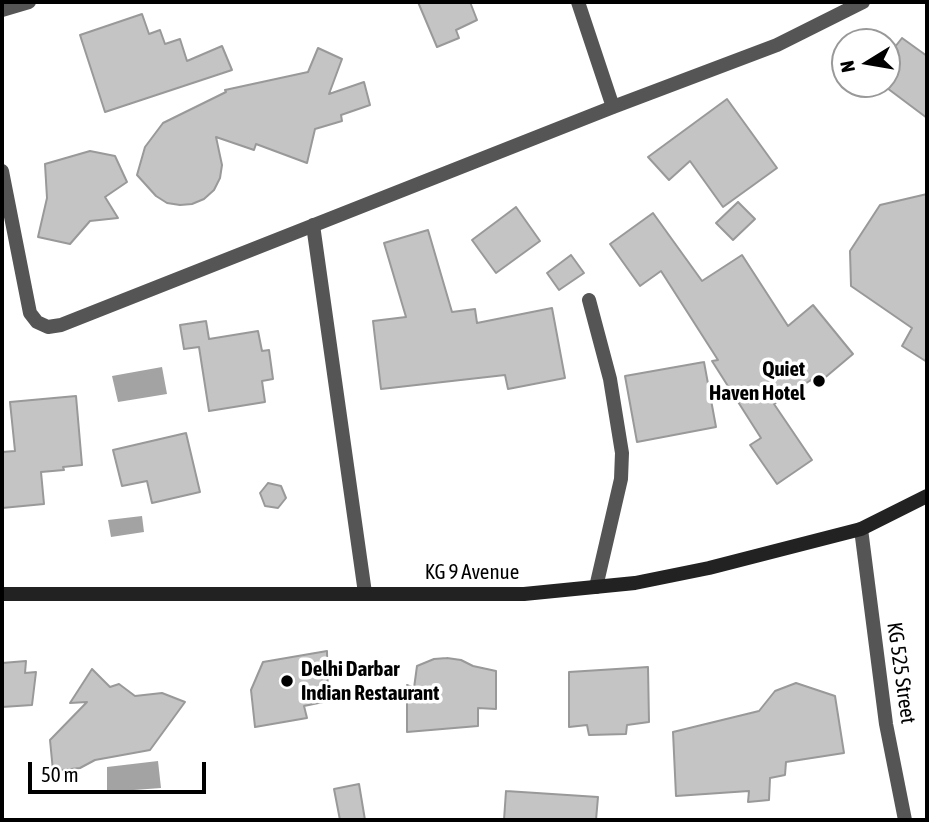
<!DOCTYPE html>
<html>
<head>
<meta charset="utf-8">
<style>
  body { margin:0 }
  #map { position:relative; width:929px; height:822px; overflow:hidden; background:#fff; font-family:"Asap Condensed",sans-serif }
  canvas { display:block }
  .frame { position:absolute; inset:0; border:4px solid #000; pointer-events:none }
  .north { position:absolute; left:831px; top:28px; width:70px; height:70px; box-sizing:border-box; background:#fff; border:2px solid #999; border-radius:50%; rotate:259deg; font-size:19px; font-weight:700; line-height:28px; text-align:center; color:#000 }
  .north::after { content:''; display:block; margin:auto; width:24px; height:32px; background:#000; clip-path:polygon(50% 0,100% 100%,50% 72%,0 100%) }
  .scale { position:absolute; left:28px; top:762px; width:178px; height:32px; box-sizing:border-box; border:4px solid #000; border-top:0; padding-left:9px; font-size:21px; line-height:24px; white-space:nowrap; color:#000; -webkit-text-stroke:5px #fff; paint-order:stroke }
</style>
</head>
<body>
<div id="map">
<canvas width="929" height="822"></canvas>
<div class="frame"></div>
<div class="north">N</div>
<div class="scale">50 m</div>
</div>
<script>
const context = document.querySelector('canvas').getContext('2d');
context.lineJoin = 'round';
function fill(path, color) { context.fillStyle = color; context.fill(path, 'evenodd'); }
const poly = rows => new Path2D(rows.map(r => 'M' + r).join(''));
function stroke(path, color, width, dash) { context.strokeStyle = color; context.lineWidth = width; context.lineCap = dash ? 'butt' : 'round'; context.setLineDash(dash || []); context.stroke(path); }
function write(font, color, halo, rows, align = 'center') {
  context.font = font + ' "Asap Condensed",sans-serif'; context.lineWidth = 7; context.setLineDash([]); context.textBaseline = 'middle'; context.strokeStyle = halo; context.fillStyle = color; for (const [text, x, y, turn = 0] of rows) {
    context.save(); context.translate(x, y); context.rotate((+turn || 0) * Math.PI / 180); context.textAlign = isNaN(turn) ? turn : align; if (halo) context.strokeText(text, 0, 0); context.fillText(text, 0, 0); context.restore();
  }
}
fill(poly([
  [162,367,167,394,118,402,112,376],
  [142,516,144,532,111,537,108,520],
  [158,761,161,788,107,792,107,767]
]), '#a3a3a3');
const building = poly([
  [418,2,470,2,477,20,456,30,459,38,437,47,418,2],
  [142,14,149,34,160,30,165,44,180,39,187,61,222,46,232,70,105,112,80,35,142,14],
  [902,38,927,56,927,118,887,88,887,57,902,38],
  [318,48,342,59,329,94,364,82,370,105,341,115,342,121,315,129,307,163,256,144,254,150,216,137,222,165,220,178,214,190,204,199,192,204,180,205,167,203,156,196,137,175,145,147,163,123,226,92,225,90,308,72,318,48],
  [727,99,777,168,723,207,690,161,669,180,648,157,727,99],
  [90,151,115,156,127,182,105,197,118,218,90,221,70,244,38,237,47,198,45,164,90,151],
  [927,194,927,362,902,346,912,328,851,286,850,251,880,205,927,194],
  [738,202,755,219,733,240,716,223,738,202],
  [516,207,540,241,496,273,472,240,516,207],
  [653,213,702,281,742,255,788,326,813,305,853,354,815,386,811,380,774,404,812,460,777,484,750,445,761,438,712,361,718,360,661,271,640,286,610,244,653,213],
  [428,230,452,312,475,309,477,323,552,308,565,378,508,389,505,375,381,389,373,321,406,317,384,243,428,230],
  [571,255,584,273,559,290,547,273,571,255],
  [206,321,209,339,258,331,262,351,269,350,273,379,262,381,265,402,209,411,199,347,184,349,180,325,206,321],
  [704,362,716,427,637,442,625,376,704,362],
  [76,396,82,465,63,467,64,470,41,472,44,504,2,508,2,452,15,451,10,402,76,396],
  [186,433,200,492,152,503,147,481,122,486,113,450,186,433],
  [268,483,281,486,286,498,278,508,265,506,260,493,268,483],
  [327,651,328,701,304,706,307,718,255,727,251,690,263,662,327,651],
  [447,658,461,660,473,666,496,671,496,709,478,708,478,726,407,732,407,685,414,688,417,666,434,659,447,658],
  [26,661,25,673,36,672,32,705,2,707,2,663,26,661],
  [648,667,649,722,627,725,626,734,589,735,587,725,569,727,569,672,648,667],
  [92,669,110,687,119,684,135,696,162,693,185,702,150,750,95,760,80,768,53,771,50,740,87,702,70,703,92,669],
  [796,683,835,696,844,753,786,762,785,775,770,778,769,800,748,802,749,791,676,796,673,732,759,711,775,691,796,683],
  [359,784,365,820,340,820,334,789,359,784],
  [506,791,598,797,596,820,504,820,506,791]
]);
fill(building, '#c4c4c4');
stroke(building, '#999', 2);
stroke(poly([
  [578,2,613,107],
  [2,10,29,2],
  [2,171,30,313,37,322,48,327,61,325,613,107,777,45,863,2],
  [313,225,365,593],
  [589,300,610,379,622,453,621,479,596,587],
  [861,529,886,724,905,820]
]), '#555', 14);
stroke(poly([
  [2,594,524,594,635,583,709,568,861,529,927,496]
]), '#222', 14);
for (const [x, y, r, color] of [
  [819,381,7,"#000"],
  [287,681,7,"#000"]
]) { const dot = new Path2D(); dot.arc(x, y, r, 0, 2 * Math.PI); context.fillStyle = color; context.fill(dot); stroke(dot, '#fff', 2.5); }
write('bold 21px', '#000', '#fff', [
  ["Quiet",805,369],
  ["Haven Hotel",805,393],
  ["Delhi Darbar",301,669,"left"],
  ["Indian Restaurant",301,693,"left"]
], 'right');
write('21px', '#000', '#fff', [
  ["KG 9 Avenue",472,572],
  ["KG 525 Street",901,673,82]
]);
</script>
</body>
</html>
